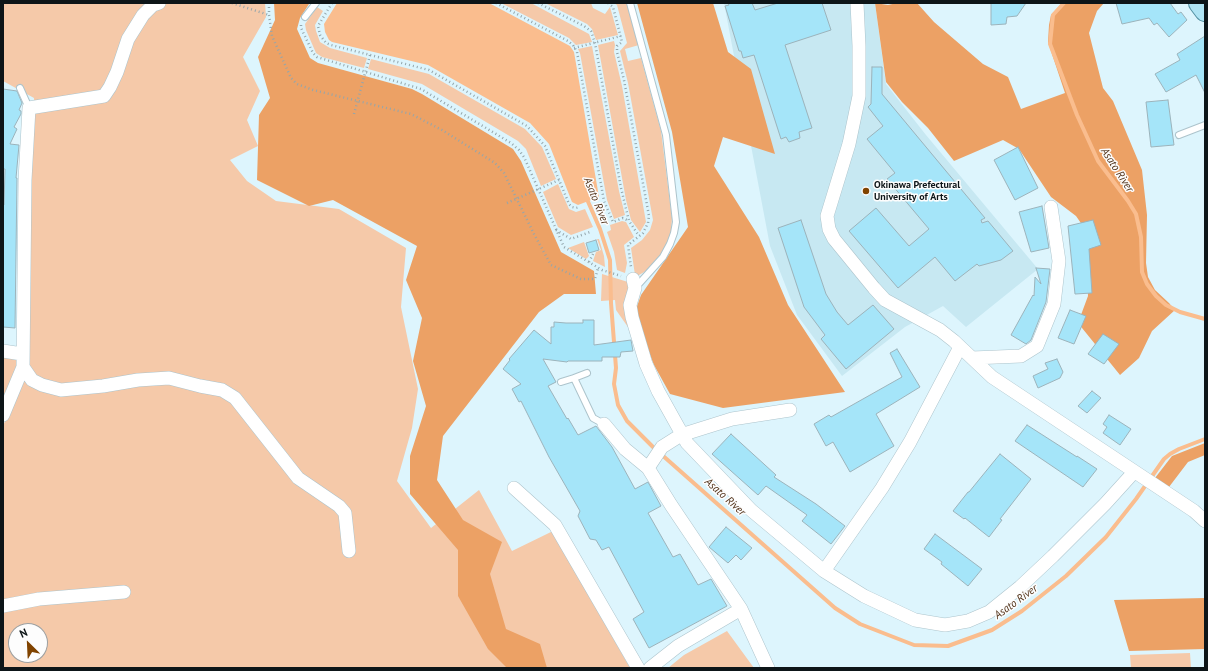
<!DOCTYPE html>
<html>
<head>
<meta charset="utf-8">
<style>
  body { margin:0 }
  #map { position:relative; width:1208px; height:671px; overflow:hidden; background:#ddf5fd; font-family:"PT Sans",sans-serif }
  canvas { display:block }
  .frame { position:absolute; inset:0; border:4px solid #0d1518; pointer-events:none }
  .north { position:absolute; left:8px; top:623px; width:40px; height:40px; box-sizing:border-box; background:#fdfdfd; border:1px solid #9da0a1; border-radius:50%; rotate:336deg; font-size:11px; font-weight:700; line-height:16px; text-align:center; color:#0d1518 }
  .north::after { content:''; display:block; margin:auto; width:14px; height:18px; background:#804300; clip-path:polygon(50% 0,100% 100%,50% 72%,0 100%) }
</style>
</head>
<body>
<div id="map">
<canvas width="1208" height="671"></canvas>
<div class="frame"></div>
<div class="north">N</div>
</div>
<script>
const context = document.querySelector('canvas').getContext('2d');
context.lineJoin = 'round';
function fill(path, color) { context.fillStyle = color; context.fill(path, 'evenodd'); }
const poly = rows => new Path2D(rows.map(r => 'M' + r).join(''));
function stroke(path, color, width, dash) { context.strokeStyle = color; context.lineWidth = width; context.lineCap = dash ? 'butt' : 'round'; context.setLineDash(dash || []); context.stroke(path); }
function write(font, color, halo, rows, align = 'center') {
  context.font = font + ' "PT Sans",sans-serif'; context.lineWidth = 3; context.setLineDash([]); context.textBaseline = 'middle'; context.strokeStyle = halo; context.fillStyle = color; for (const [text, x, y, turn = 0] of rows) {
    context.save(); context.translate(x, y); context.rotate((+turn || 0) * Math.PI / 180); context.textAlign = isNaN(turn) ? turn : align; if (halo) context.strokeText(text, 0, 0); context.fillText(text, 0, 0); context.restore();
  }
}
fill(poly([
  [724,3,875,3,886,84,926,135,1038,269,966,327,943,306,905,327,842,376,797,315,770,246]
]), '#c7e8f2');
fill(poly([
  [3,3,265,3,266,17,243,57,260,91,247,120,258,146,230,160,247,181,276,201,339,209,406,248,401,307,418,389,412,428,397,481,431,528,479,490,512,551,553,531,630,668,3,668,3,426,25,374,34,98,3,81],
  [16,631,40,631,40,655,16,655],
  [501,3,531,3,589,34,592,42,576,45,569,38],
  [545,3,591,3,593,8,605,14,610,7,618,35,596,40,592,29,587,24],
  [614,3,628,3,639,45,625,49,628,61,641,58,661,131,672,218,671,233,663,252,646,271,639,275,635,275,631,248,642,240,650,230,653,220,628,83,620,51,627,43,617,5],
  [317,7,323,11,315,25,316,31,320,42,330,48,367,58,364,68,322,57,316,53,306,30,305,24],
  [614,41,615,45,614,52,622,86,646,222,640,232,631,220,626,200,598,45],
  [592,46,619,191,625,215,614,219,607,200,580,53,578,49],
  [371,59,429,74,525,129,542,147,556,179,541,186,526,149,518,141,422,84,368,69],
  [558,184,569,209,576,212,585,209,593,227,571,235,558,227,543,192],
  [622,221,626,222,634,237,624,245,627,263,625,273,617,270,614,252,607,232,611,230,610,225],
  [597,239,599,239,604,256,605,267,593,261,596,252,601,250],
  [584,242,589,256,586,259,568,248],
  [602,274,628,282,631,286,630,330,616,310,615,300,601,301],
  [3,355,16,357,18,364,6,398,3,398],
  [727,631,754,668,668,668,684,655],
  [1190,653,1191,668,1131,668,1130,655]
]), '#f5c9a9');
fill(poly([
  [274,3,309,3,309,4,300,18,297,29,310,58,318,63,412,89,422,94,513,149,521,161,561,252,594,271,596,294,564,294,539,312,443,436,437,480,463,520,502,542,490,574,506,629,540,644,547,668,507,668,488,649,458,596,458,550,410,494,410,456,426,406,413,361,422,318,406,280,417,246,333,200,309,206,257,180,259,115,270,98,258,57,275,20],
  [637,3,713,3,728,52,751,69,775,154,723,137,714,166,759,237,788,305,845,392,723,408,670,394,654,365,634,315,641,295,688,227,672,132],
  [875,3,888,5,897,3,917,3,934,22,983,64,1008,77,1021,109,1065,93,1048,42,1049,25,1051,15,1062,3,1104,3,1097,11,1089,33,1103,88,1113,101,1142,170,1147,215,1146,263,1148,277,1155,290,1169,303,1175,310,1152,331,1139,358,1120,375,1078,323,1088,296,1085,229,1076,216,1051,197,1019,149,1003,140,954,161,928,128,902,102,886,82],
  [1205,443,1205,455,1188,462,1169,487,1155,478,1172,456],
  [1205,598,1205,649,1129,651,1114,600]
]), '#eca165');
fill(poly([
  [337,3,489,3,570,46,574,52,599,197,578,205,572,202,549,144,530,123,428,65,332,42,329,40,325,32,324,24]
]), '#fabd8e');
stroke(poly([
  [1064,3,1053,15,1050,44,1077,115,1098,161,1128,201,1136,214,1141,237,1142,272,1147,284,1156,296,1166,305,1180,312,1205,319],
  [586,197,600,229,610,260,611,303,616,368,614,384,618,405,627,421,653,447,835,608,860,624,914,645,948,646,992,630,1022,611,1066,576,1106,537,1136,499,1164,459,1170,454,1179,449,1205,439]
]), '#fabd8e', 4);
const building = poly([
  [728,3,752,3,755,10,778,3,822,3,831,30,785,45,812,128,799,132,800,138,789,142,786,137,781,139,754,55,743,58,741,51,739,51,725,6,729,5,728,3],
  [991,3,1026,3,1017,16,1007,17,1006,24,991,25,991,3],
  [1116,3,1170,3,1178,14,1181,12,1187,20,1169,37,1157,23,1154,25,1149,18,1122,24,1116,3],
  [1205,36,1205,93,1196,75,1166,92,1155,74,1180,60,1177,54,1205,36],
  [872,67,882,67,882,94,985,218,981,220,982,223,988,221,1013,251,1001,260,979,266,977,264,955,281,935,257,898,288,849,231,876,208,909,246,929,229,887,179,895,173,867,139,883,126,868,107,871,104,872,67],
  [3,89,17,91,22,103,19,110,21,111,21,114,14,127,17,129,10,144,19,145,16,178,17,178,15,328,3,327,3,205,4,205,5,169,3,169,3,89],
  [1168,100,1174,145,1151,147,1146,102,1168,100],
  [1018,147,1038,188,1015,200,994,160,1018,147],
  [1042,206,1049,248,1031,252,1019,212,1042,206],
  [801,220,826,294,837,312,848,325,873,305,894,329,846,369,821,339,825,335,804,307,778,228,801,220],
  [1093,220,1101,245,1089,249,1092,293,1075,294,1068,226,1093,220],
  [596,240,599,250,589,253,586,243,596,240],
  [1036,268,1050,269,1046,302,1031,340,1026,344,1011,335,1033,295,1034,296,1035,277,1041,284,1036,268],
  [1070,310,1086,316,1074,344,1058,338,1070,310],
  [583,320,594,320,594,345,631,340,633,351,621,352,620,357,602,357,602,361,568,361,567,362,543,359,556,382,548,386,567,419,568,418,578,435,596,426,612,447,635,489,648,482,661,506,648,513,673,557,680,554,698,585,711,579,727,606,649,648,633,619,644,612,609,547,602,550,596,540,590,539,578,516,580,511,549,457,521,401,519,402,512,389,521,384,503,369,510,360,509,359,534,330,551,344,551,327,554,327,554,322,566,323,583,323,583,320],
  [1103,334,1119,344,1104,364,1088,354,1103,334],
  [897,349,920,387,876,414,894,446,850,472,833,442,826,446,814,424,829,415,831,417,902,377,890,353,897,349],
  [1057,359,1063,372,1060,378,1038,388,1033,376,1048,369,1045,363,1057,359],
  [1092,391,1101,398,1087,413,1078,406,1092,391],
  [1109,415,1131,429,1120,445,1103,433,1107,427,1103,424,1109,415],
  [1027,425,1077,457,1077,456,1097,469,1083,487,1015,441,1027,425],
  [731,434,776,475,774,477,816,504,845,526,831,544,802,521,807,515,766,486,758,495,712,454,731,434],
  [1000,454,1031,479,1000,519,1002,520,989,537,965,518,964,519,953,511,968,492,969,492,1000,454],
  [726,527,752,548,741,560,736,555,728,563,709,547,726,527],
  [935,534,982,569,968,586,941,564,942,562,924,549,935,534]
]);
fill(building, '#a5e5f9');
stroke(building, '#9cb3bb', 1);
const service = poly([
  [630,3,666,135,676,222,674,233,670,244,663,257,636,287],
  [305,17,316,3],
  [20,88,29,108],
  [1179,135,1205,125],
  [587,373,574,378,593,418,604,424],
  [561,382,574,378]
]);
const minor = poly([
  [857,3,859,46,859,96,849,144,827,216,829,229,834,239,874,288,885,300,940,330,954,341,992,377,1194,511,1205,521],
  [633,279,635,288,630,305,632,317,646,364,658,391,687,443,751,510,824,571,864,596,915,620,945,625,968,621,989,612,1020,587,1053,556,1105,504,1134,472],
  [3,351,22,354],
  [972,358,1021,356,1037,346,1054,304,1059,261,1051,207],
  [23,367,32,380,42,385,61,390,103,386,138,380,169,378,200,386,222,390,235,398,298,478,339,506,345,513,349,551],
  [3,415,23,367,25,180,29,108,104,96,110,87,117,72,128,39,143,15,153,5,159,3],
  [604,424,625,449,648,468],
  [514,488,555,525,638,668],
  [824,571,882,488,910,442,960,347],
  [3,606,39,599,124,592],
  [650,668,678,646,741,609],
  [768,668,741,609,671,505,648,468,662,447,681,435,732,419,790,410]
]);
const primary = poly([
  [1199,3,1205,11]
]);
stroke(service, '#adc4cc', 8);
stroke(minor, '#adc4cc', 14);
stroke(primary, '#5490a2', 22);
stroke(poly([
  [232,3,269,15],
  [269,3,269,15,272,36,291,78,297,84,313,90,411,114,442,130,495,163,504,173,534,234,551,265,581,279,595,279,598,268],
  [332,3,318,26,320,35,326,43,331,45,429,70,527,126,545,146,569,204,572,207,576,208,580,207],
  [496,3,568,41,573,45,577,52,604,201,613,222,623,218,629,221],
  [538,3,584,26,591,31,595,43,621,188,629,221,639,236],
  [608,3,613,7,622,42,617,46,617,52,624,80,649,216,648,223,643,233,628,245,631,267],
  [301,25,301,28,313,53,317,57,421,89,511,143,519,150,524,157,564,247,602,270,621,276],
  [574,48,621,36],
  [354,114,370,55],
  [507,203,559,180],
  [556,230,571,239,590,232],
  [589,262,594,252]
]), '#94a6ac', 2.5, [1, 3]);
stroke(service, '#fff', 6);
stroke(minor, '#fff', 13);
stroke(primary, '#afe4f4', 20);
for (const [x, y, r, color] of [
  [866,191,4,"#804300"]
]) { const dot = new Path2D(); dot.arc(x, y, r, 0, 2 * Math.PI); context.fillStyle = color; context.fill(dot); stroke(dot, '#fdfdfd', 1.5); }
write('bold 10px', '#0d1518', '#fdfdfd', [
  ["Okinawa Prefectural",874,185],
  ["University of Arts",874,197]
], 'left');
write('italic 11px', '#52331a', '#fdfdfd', [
  ["Asato River",1117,170,57],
  ["Asato River",596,201,68],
  ["Asato River",725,497,42],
  ["Asato River",1016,602,-36]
]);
</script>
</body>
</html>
